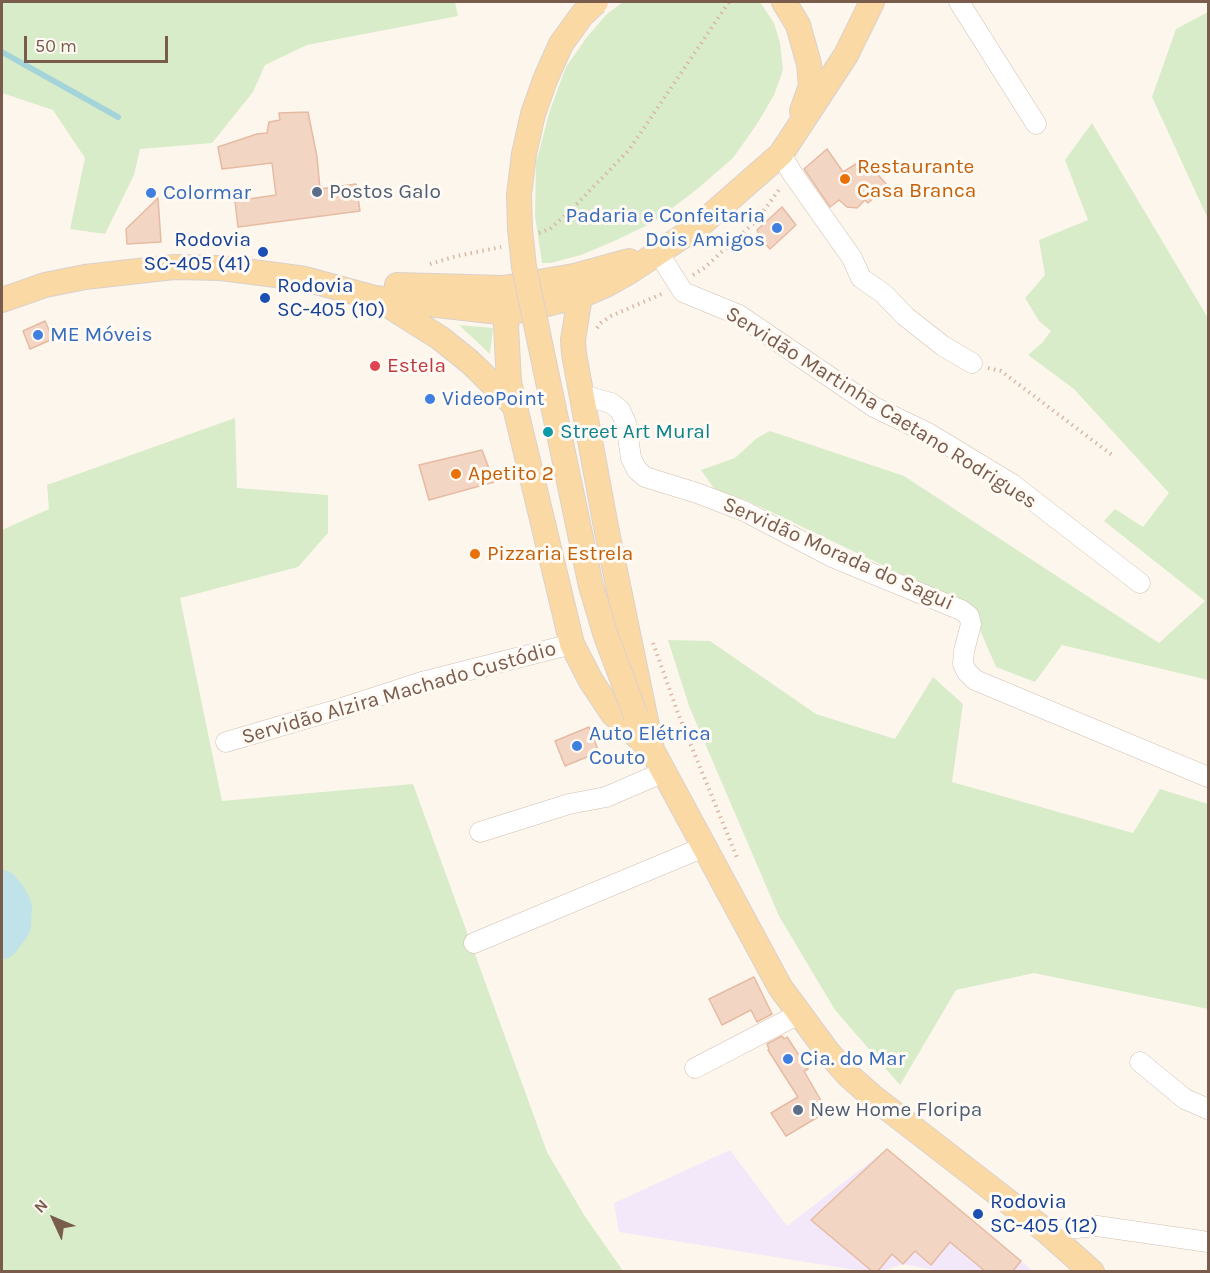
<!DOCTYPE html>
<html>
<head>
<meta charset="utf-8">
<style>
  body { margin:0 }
  #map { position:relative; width:1210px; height:1273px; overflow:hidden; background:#fdf6ec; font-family:Karla,sans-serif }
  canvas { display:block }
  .frame { position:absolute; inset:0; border:3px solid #7a5c4d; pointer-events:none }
  .north { position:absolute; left:24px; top:1189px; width:60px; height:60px; -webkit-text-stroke:4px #fffaf3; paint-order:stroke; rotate:314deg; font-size:16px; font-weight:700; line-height:24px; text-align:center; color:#7a5c4d }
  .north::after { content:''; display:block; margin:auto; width:21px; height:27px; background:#7a5c4d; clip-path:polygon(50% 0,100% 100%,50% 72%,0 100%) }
  .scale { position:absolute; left:24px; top:36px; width:144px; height:27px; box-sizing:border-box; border:3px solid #7a5c4d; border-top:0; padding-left:8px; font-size:18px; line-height:21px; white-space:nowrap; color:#7a5c4d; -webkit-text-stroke:4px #fffaf3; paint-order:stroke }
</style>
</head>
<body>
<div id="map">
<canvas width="1210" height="1273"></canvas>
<div class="frame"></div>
<div class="north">N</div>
<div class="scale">50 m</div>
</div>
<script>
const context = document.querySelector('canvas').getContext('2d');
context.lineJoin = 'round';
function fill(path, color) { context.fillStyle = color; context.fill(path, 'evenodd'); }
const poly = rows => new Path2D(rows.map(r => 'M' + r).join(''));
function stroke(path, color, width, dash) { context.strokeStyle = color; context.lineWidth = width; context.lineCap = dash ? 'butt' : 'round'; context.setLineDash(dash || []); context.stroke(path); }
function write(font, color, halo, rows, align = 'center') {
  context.font = font + ' Karla,sans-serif'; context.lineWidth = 6; context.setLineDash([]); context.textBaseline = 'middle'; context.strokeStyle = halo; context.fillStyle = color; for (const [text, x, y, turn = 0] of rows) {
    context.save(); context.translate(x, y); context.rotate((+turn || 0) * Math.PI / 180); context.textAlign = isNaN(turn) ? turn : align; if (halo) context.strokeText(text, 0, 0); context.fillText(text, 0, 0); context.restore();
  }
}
fill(poly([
  [887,1149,1033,1271,940,1271,903,1264,882,1271,862,1271,619,1232,614,1203,730,1150,787,1226]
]), '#f3e8fa');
fill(poly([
  [2,2,455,2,458,16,307,45,265,65,253,92,212,143,140,149,134,175,105,234,70,229,85,158,53,110,2,93],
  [623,2,760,2,774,23,780,43,783,70,774,95,757,124,733,158,696,190,654,222,612,242,581,255,551,263,542,263,535,216,536,163,550,110,566,67,587,37,607,14],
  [1208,12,1208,219,1152,97,1176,29],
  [1092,123,1208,318,1208,680,1062,645,1035,682,996,667,970,607,746,500,715,490,701,470,735,458,757,438,770,431,904,476,1159,643,1205,601,1104,521,1115,509,1143,527,1169,493,1074,389,1028,355,1042,343,1051,331,1039,321,1025,298,1045,275,1039,240,1088,220,1065,160],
  [459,325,493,328,490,354],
  [235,418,237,488,328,495,328,533,298,567,180,598,222,801,413,784,547,1152,584,1215,623,1271,2,1271,2,530,49,509,47,485],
  [668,640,710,641,816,714,895,739,933,677,963,704,952,782,1133,833,1160,789,1208,804,1208,1009,1034,973,956,990,900,1085,835,1010,779,916,689,706]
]), '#d8ecc9');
stroke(poly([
  [2,52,118,117]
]), '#a5d3da', 6);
stroke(poly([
  [2,887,10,897,15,907,14,926,2,942]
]), '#bfe3e8', 34);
const building = poly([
  [308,112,317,157,320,189,356,184,360,211,238,227,235,201,276,195,272,163,222,169,218,147,257,134,267,133,269,122,280,120,279,113,308,112],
  [827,149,843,172,864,159,888,186,868,203,865,200,857,208,847,207,839,200,830,207,804,169,827,149],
  [158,198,161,242,127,244,126,229,158,198],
  [782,207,796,225,770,249,761,239,757,230,782,207],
  [45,321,53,339,30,349,23,331,45,321],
  [482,450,494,482,429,500,419,465,482,450],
  [589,727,599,752,565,766,555,741,589,727],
  [754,977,772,1014,757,1022,751,1010,722,1025,709,999,754,977],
  [782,1036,784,1039,787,1037,808,1069,804,1071,823,1104,818,1107,823,1114,786,1136,771,1113,798,1097,768,1050,769,1049,767,1044,782,1036],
  [887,1149,1021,1261,1012,1272,986,1272,950,1242,931,1265,915,1251,903,1264,892,1254,877,1272,873,1272,811,1220,887,1149]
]);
fill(building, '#f3d5c3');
stroke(building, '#e6bba3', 1.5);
const minor = poly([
  [959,2,1036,124],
  [781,154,792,173,852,258,861,278,884,294,905,316,943,346,972,363],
  [658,252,683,292,739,315,874,407,928,433,1012,484,1140,583],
  [582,395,611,403,620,410,626,423,631,458,637,470,645,477,697,493,744,511,832,557,961,610,969,616,971,624,964,651,963,664,967,672,975,680,1208,777],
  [226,742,339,709,422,682,572,644],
  [480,832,569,804,606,797,664,772],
  [474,943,704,847],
  [1140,1062,1185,1099,1208,1109],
  [695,1068,799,1014],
  [1046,1231,1097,1226,1208,1242]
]);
const major = poly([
  [784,2,798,25,809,64,811,86,802,111],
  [397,285,504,288,574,276,629,261],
  [580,296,573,340,574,354,606,527,652,750,780,987,827,1051,848,1075,873,1097,1046,1231,1092,1272],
  [515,299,508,313,506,326,509,382,572,644,591,681,613,714,652,750],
  [2,300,45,285,85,277,174,267,221,268,276,275,305,279,375,298,508,313,580,296,606,285,629,272,700,225,781,154,846,55,872,2],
  [383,302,440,338,470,362,513,404]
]);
stroke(minor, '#d1beb0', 21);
stroke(major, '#dad1cd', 26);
stroke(poly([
  [539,233,550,229,571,210,629,150,729,2],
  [430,264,457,256,501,247],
  [693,275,704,268,756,221,781,187],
  [597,328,601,323,611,316,664,293],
  [988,368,1001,371,1112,455],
  [653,643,679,716,738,860]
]), '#d9b8a5', 4, [1.5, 4.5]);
stroke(minor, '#fff', 20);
stroke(major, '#fbd9a5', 24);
const majorBridge = poly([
  [596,2,582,15,561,44,545,80,533,114,524,154,519,195,520,229,524,267,591,586,606,636,636,716]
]);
stroke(majorBridge, '#dad1cd', 26, []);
stroke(majorBridge, '#fbd9a5', 24);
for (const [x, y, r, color] of [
  [845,179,6,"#e8710a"],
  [317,192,6,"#5c6f8a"],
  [151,193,6,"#3f7fe0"],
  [777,228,6,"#3f7fe0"],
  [263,252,6,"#1a4fb4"],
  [265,298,6,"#1a4fb4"],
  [38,335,6,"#3f7fe0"],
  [375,366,6,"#e0444e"],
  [430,399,6,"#3f7fe0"],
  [548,432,6,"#0f9aa8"],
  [456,474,6,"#e8710a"],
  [475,554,6,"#e8710a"],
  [577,746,6,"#3f7fe0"],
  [788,1059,6,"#3f7fe0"],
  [798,1110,6,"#5c6f8a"],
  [978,1214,6,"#1a4fb4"]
]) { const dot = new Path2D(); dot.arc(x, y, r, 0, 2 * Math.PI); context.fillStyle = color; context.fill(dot); stroke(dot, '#fffaf3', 2); }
write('21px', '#c56008', '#fffaf3', [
  ["Restaurante",857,167],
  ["Casa Branca",857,191],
  ["Apetito 2",468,474],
  ["Pizzaria Estrela",487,554]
], 'left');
write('21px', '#4e5e75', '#fffaf3', [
  ["Postos Galo",329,192],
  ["New Home Floripa",810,1110]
], 'left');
write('21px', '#366cbe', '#fffaf3', [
  ["Colormar",163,193],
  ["Padaria e Confeitaria",765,216,"right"],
  ["Dois Amigos",765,240,"right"],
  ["ME Móveis",50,335],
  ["VideoPoint",442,399],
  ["Auto Elétrica",589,734],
  ["Couto",589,758],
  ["Cia. do Mar",800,1059]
], 'left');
write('21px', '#164399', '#fffaf3', [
  ["Rodovia",251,240,"right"],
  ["SC-405 (41)",251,264,"right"],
  ["Rodovia",277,286],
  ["SC-405 (10)",277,310],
  ["Rodovia",990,1202],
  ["SC-405 (12)",990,1226]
], 'left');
write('21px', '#be3a42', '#fffaf3', [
  ["Estela",387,366]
], 'left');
write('21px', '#7a5c4d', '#fffaf3', [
  ["Servidão Martinha Caetano Rodrigues",881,408,32],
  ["Servidão Morada do Sagui",838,554,24],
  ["Servidão Alzira Machado Custódio",399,693,-16]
]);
write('21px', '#0d838f', '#fffaf3', [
  ["Street Art Mural",560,432]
], 'left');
</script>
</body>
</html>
